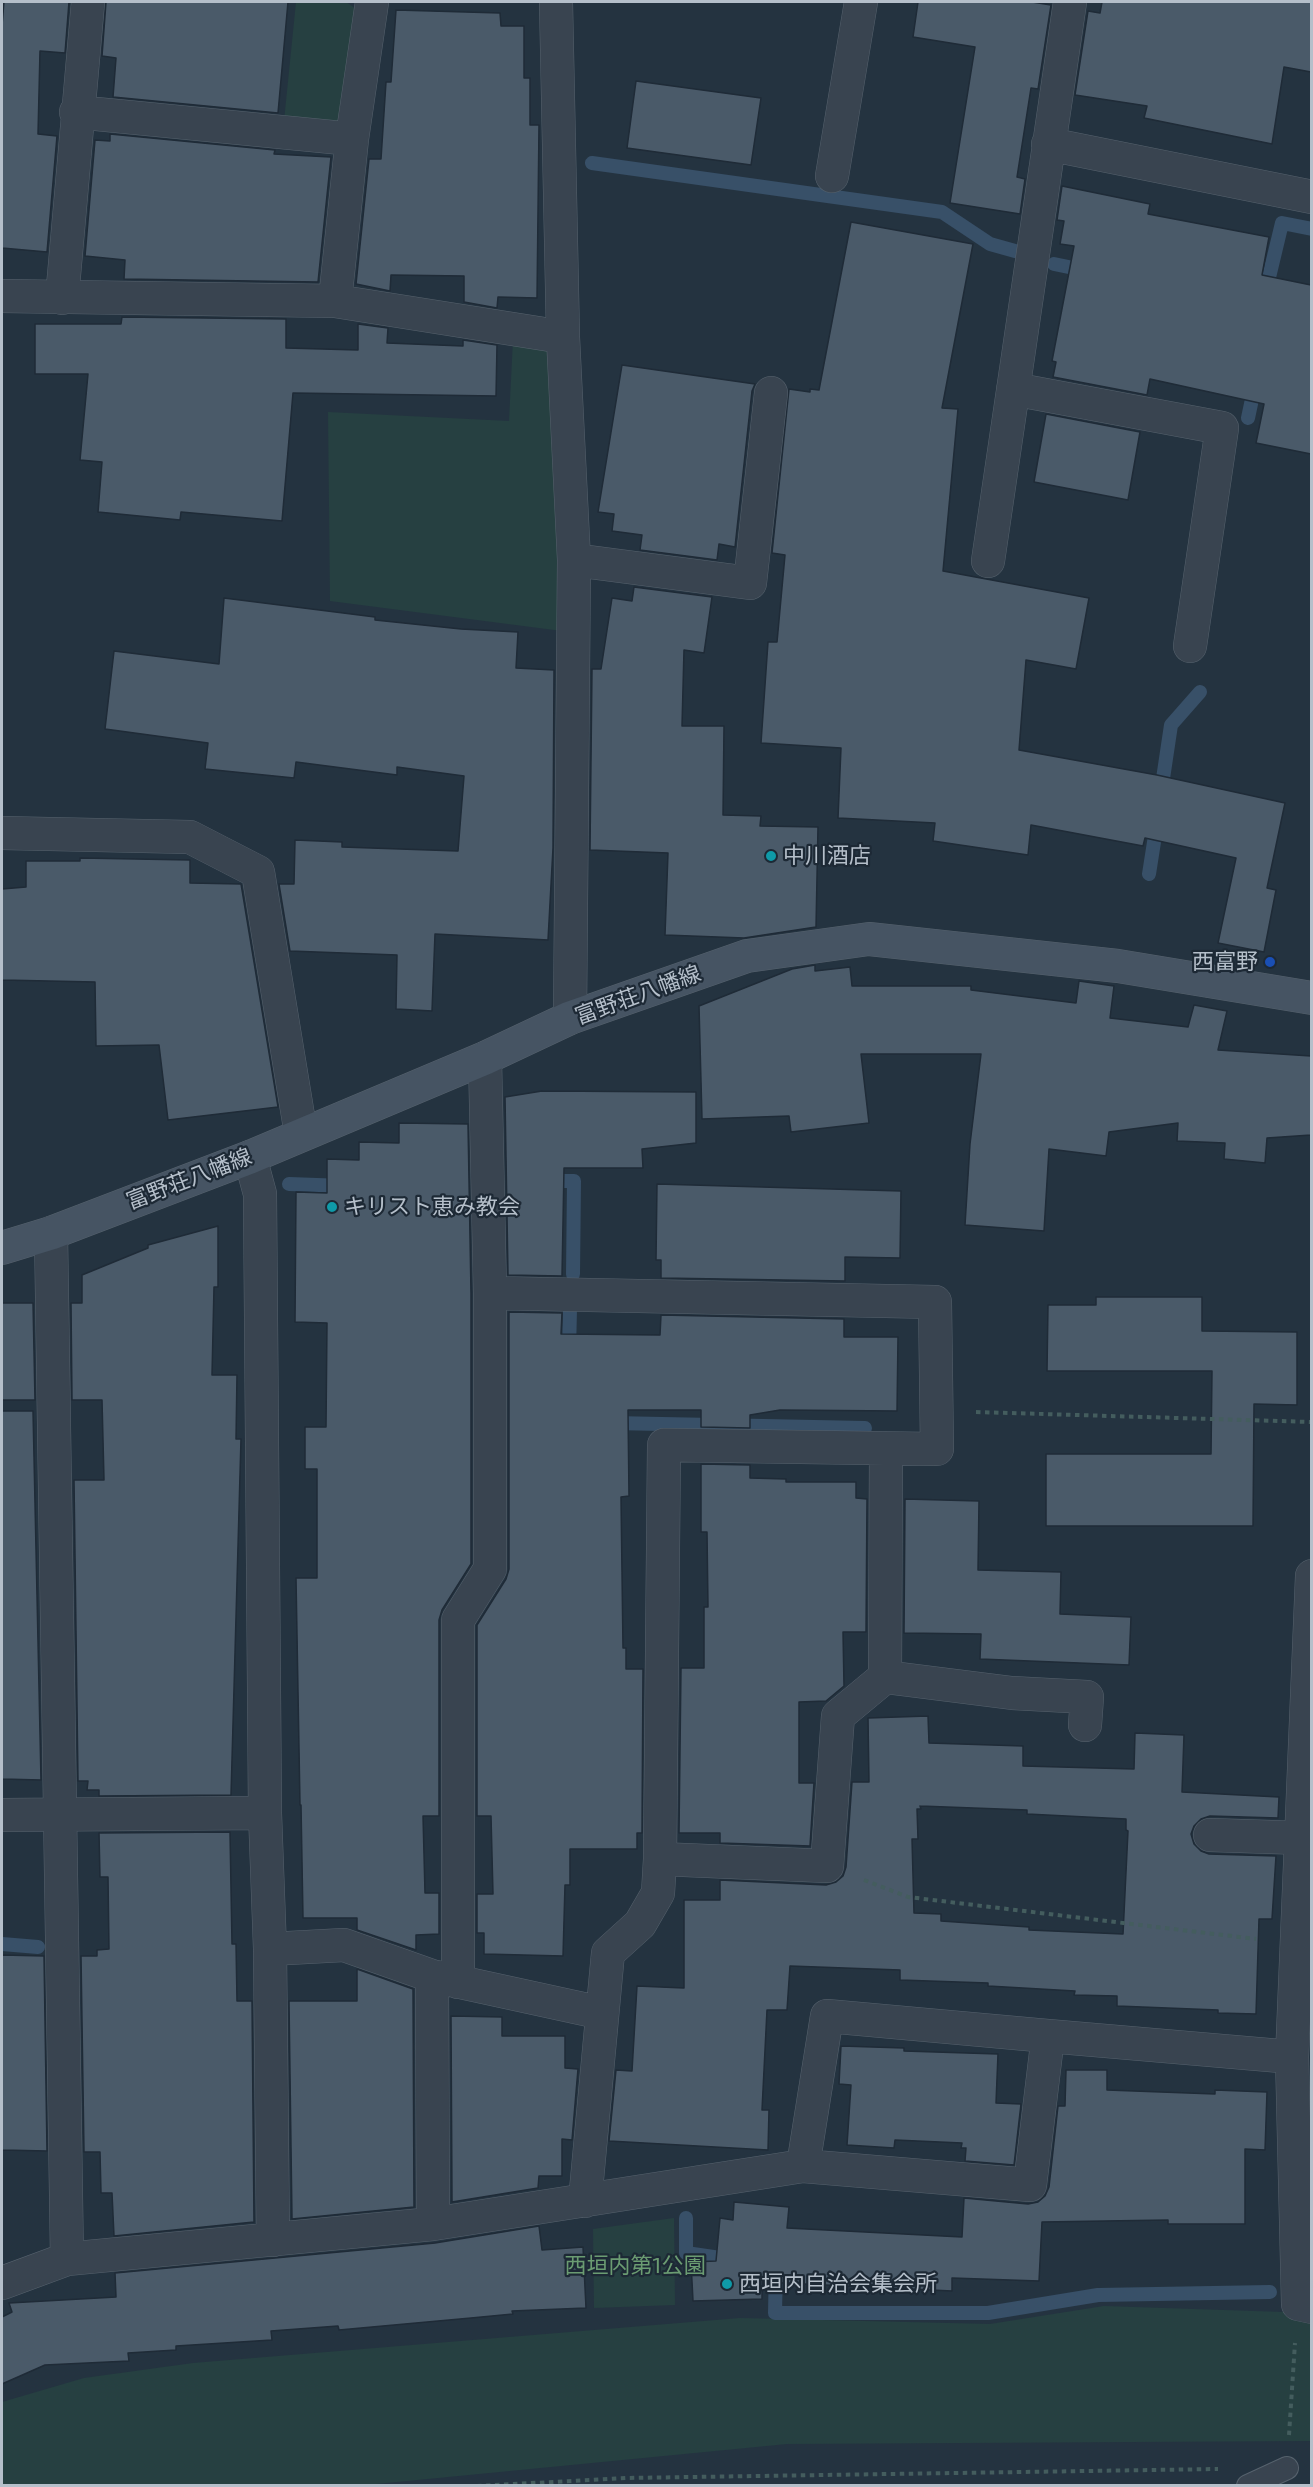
<!DOCTYPE html>
<html>
<head>
<meta charset="utf-8">
<style>
  body { margin:0 }
  #map { position:relative; width:1313px; height:2487px; overflow:hidden; background:#243340; font-family:"Exo 2",sans-serif }
  canvas { display:block }
  .frame { position:absolute; inset:0; border:3px solid #b5bfca; pointer-events:none }
</style>
</head>
<body>
<div id="map">
<canvas width="1313" height="2487"></canvas>
<div class="frame"></div>
</div>
<script>
const context = document.querySelector('canvas').getContext('2d');
context.lineJoin = 'round';
function fill(path, color) { context.fillStyle = color; context.fill(path, 'evenodd'); }
const poly = rows => new Path2D(rows.map(r => 'M' + r).join(''));
function stroke(path, color, width, dash) { context.strokeStyle = color; context.lineWidth = width; context.lineCap = dash ? 'butt' : 'round'; context.setLineDash(dash || []); context.stroke(path); }
function write(font, color, halo, rows, align = 'center') {
  context.font = font + ' "Exo 2","Noto Sans JP",sans-serif'; context.lineWidth = 4.5; context.setLineDash([]); context.textBaseline = 'middle'; context.strokeStyle = halo; context.fillStyle = color; for (const [text, x, y, turn = 0] of rows) {
    context.save(); context.translate(x, y); context.rotate((+turn || 0) * Math.PI / 180); context.textAlign = isNaN(turn) ? turn : align; if (halo) context.strokeText(text, 0, 0); context.fillText(text, 0, 0); context.restore();
  }
}
fill(poly([
  [296,2,346,2,358,10,347,127,284,121],
  [513,339,548,340,562,631,330,601,328,412,509,421],
  [674,2218,675,2305,594,2308,593,2229],
  [1104,2306,1284,2312,1311,2319,1311,2441,787,2444,366,2485,2,2486,2,2402,84,2378,193,2363,740,2318,990,2324]
]), '#264041');
stroke(poly([
  [592,163,942,212,990,244,1015,251],
  [1054,264,1088,271],
  [1265,294,1282,223,1312,229],
  [1248,418,1255,385],
  [1161,792,1171,725,1200,692],
  [1149,874,1157,823],
  [546,1181,574,1181,573,1274],
  [289,1184,345,1186],
  [569,1352,570,1309],
  [612,1423,865,1428],
  [2,1944,38,1947],
  [686,2218,686,2253,734,2260],
  [776,2266,775,2313,988,2313,1098,2295,1270,2292]
]), '#385068', 14);
const building = poly([
  [4,2,69,2,65,53,40,51,38,134,57,136,47,252,2,248,2,25,4,2],
  [106,2,288,2,278,113,113,97,116,58,102,56,106,2],
  [918,2,1032,2,1051,5,1038,89,1031,88,1017,177,1025,179,1020,214,950,203,975,47,913,37,918,2],
  [1102,2,1311,2,1311,72,1284,67,1272,144,1144,118,1147,106,1075,95,1088,11,1100,13,1102,2],
  [396,10,500,13,501,26,524,26,524,78,530,78,530,125,539,125,537,298,498,297,497,308,464,302,464,276,391,275,390,291,356,284,369,159,381,159,386,82,391,82,396,10],
  [636,81,761,98,751,165,627,148,636,81],
  [110,134,275,150,274,154,331,157,318,282,124,279,125,260,85,256,95,140,110,141,110,134],
  [1062,186,1150,204,1148,214,1269,237,1262,275,1311,285,1311,454,1256,443,1264,404,1150,379,1147,395,1053,377,1056,362,1052,361,1074,246,1060,244,1064,221,1057,220,1062,186],
  [851,222,973,244,942,408,958,409,943,571,1089,598,1076,669,1026,660,1019,750,1157,775,1285,803,1267,888,1276,890,1264,952,1218,943,1236,858,1145,838,1143,846,1031,825,1028,855,933,841,935,823,838,818,841,748,761,743,768,642,777,642,785,555,772,553,789,389,810,392,810,389,819,390,851,222],
  [122,317,286,319,286,348,358,350,358,324,388,328,387,343,463,346,463,340,497,345,496,396,293,393,282,521,181,512,180,520,98,512,102,462,80,460,88,374,35,374,35,324,121,324,122,317],
  [622,365,755,384,752,391,735,547,719,544,717,560,640,550,642,535,612,531,614,514,598,512,622,365],
  [1046,414,1140,432,1128,500,1034,482,1046,414],
  [634,587,712,597,704,653,684,650,682,726,724,726,723,815,761,816,760,826,818,827,816,927,744,938,665,935,668,853,590,850,592,669,601,669,612,598,632,601,634,587],
  [224,598,375,617,375,620,461,629,518,632,516,668,554,670,553,848,548,940,435,934,432,1011,396,1009,397,955,290,951,279,884,294,884,295,840,342,842,342,847,458,851,464,776,397,767,397,775,296,762,294,778,205,769,208,743,105,729,114,651,219,664,224,598],
  [80,858,190,860,190,883,241,884,278,1107,168,1120,159,1045,96,1046,95,982,2,980,2,889,26,887,26,861,80,861,80,858],
  [815,965,815,971,850,967,852,986,971,986,971,990,1076,1003,1079,981,1114,986,1110,1018,1188,1027,1194,1005,1227,1011,1218,1050,1311,1056,1311,1135,1267,1138,1265,1163,1224,1159,1225,1143,1177,1141,1178,1123,1109,1132,1106,1156,1049,1149,1044,1231,965,1225,970,1144,981,1054,861,1054,869,1123,791,1132,789,1116,702,1119,699,1006,792,969,815,965],
  [542,1091,696,1092,696,1143,642,1149,643,1168,564,1168,562,1276,508,1275,505,1097,542,1091],
  [399,1123,468,1124,471,1293,471,1564,442,1610,439,1620,439,1816,423,1816,425,1893,439,1893,439,1934,416,1935,416,1950,357,1930,357,1918,303,1918,301,1805,300,1805,296,1578,317,1578,317,1469,305,1469,305,1427,326,1427,327,1323,295,1322,296,1192,327,1193,327,1159,359,1160,359,1142,399,1143,399,1123],
  [657,1184,901,1191,900,1258,845,1257,845,1281,661,1278,661,1260,656,1260,657,1184],
  [218,1226,218,1287,214,1287,212,1375,237,1375,236,1439,241,1439,231,1795,99,1796,99,1790,87,1790,88,1781,78,1781,74,1480,104,1480,102,1400,72,1400,71,1303,82,1303,82,1275,148,1248,148,1245,218,1226],
  [1096,1297,1202,1297,1202,1331,1297,1332,1297,1405,1254,1404,1253,1526,1046,1526,1046,1454,1211,1454,1212,1371,1047,1371,1048,1305,1096,1305,1096,1297],
  [2,1303,33,1303,35,1400,2,1400,2,1303],
  [509,1312,562,1313,561,1334,660,1335,661,1315,844,1319,844,1337,898,1337,897,1411,780,1410,750,1415,750,1428,701,1427,701,1410,628,1410,629,1496,621,1497,623,1648,626,1648,626,1669,643,1669,642,1833,637,1833,637,1849,570,1849,570,1885,565,1885,563,1956,484,1954,484,1933,477,1933,477,1894,493,1894,491,1816,477,1816,477,1625,506,1579,509,1569,509,1312],
  [2,1411,33,1411,41,1780,2,1779,2,1411],
  [701,1464,750,1465,750,1478,786,1479,786,1482,856,1482,856,1498,867,1499,866,1632,843,1632,844,1686,826,1701,799,1702,799,1783,814,1783,810,1846,720,1843,720,1833,679,1833,681,1668,704,1668,704,1607,708,1607,707,1532,701,1532,701,1464],
  [905,1499,979,1501,978,1570,1061,1572,1060,1614,1131,1617,1129,1665,980,1659,981,1634,904,1633,905,1499],
  [928,1716,929,1743,1023,1746,1023,1766,1134,1769,1135,1733,1184,1735,1182,1792,1279,1797,1278,1818,1210,1816,1201,1819,1194,1826,1191,1834,1194,1844,1201,1851,1209,1854,1276,1856,1272,1919,1259,1919,1256,2014,1218,2013,1218,2010,1117,2006,1117,1996,1074,1995,1075,1991,988,1986,988,1983,900,1980,900,1970,790,1966,787,2010,767,2010,762,2110,769,2110,768,2150,609,2141,616,2070,632,2071,637,1986,684,1988,684,1900,720,1900,720,1880,826,1885,836,1882,843,1876,846,1867,852,1782,869,1782,868,1718,928,1716],
  [920,1806,1027,1810,1027,1814,1126,1819,1126,1830,1128,1831,1123,1934,1029,1930,1029,1927,941,1921,941,1914,914,1913,912,1839,918,1839,917,1809,921,1809,920,1806],
  [230,1832,232,1944,236,1944,237,2001,252,2001,254,2222,114,2236,112,2193,101,2193,100,2152,84,2152,81,1956,97,1956,97,1950,109,1949,108,1877,100,1877,99,1833,230,1832],
  [2,1955,44,1956,47,2151,2,2150,2,1955],
  [357,1969,413,1989,414,2207,292,2219,289,2001,357,2001,357,1969],
  [451,2016,502,2017,502,2036,565,2036,565,2068,578,2069,572,2140,562,2139,562,2176,539,2176,538,2188,452,2202,451,2016],
  [841,2046,904,2048,904,2051,998,2054,996,2103,1021,2104,1014,2165,965,2161,966,2148,961,2148,962,2143,895,2140,894,2148,847,2145,851,2085,839,2084,841,2046],
  [1066,2070,1107,2070,1107,2090,1215,2094,1215,2090,1267,2092,1265,2150,1245,2149,1245,2224,1168,2224,1168,2220,1042,2222,1039,2281,952,2278,952,2291,762,2282,762,2299,693,2301,691,2262,716,2261,720,2218,733,2220,734,2202,789,2207,787,2228,962,2237,964,2198,1028,2204,1038,2202,1045,2196,1049,2187,1058,2106,1065,2106,1066,2070],
  [539,2226,542,2250,583,2247,586,2308,512,2311,513,2314,471,2318,339,2330,338,2326,271,2331,272,2340,176,2346,176,2350,128,2353,129,2361,45,2365,2,2384,2,2317,12,2312,9,2303,116,2297,115,2273,435,2243,539,2226]
]);
fill(building, '#4a5a69');
stroke(building, '#1f2b37', 1.5);
const service = poly([
  [1248,2486,1287,2468]
]);
const minor = poly([
  [556,2,563,337,574,560,570,1018],
  [76,112,352,139],
  [1048,144,1312,197],
  [832,176,861,2],
  [2,296,335,301,563,337],
  [62,298,88,2],
  [335,301,352,139,372,2],
  [1013,389,1222,428,1190,646],
  [574,560,750,583,771,393],
  [988,561,1070,2],
  [2,833,190,837,258,872,301,1134],
  [250,1157,260,1194,265,1813,270,1949,273,2240],
  [51,1233,67,2259],
  [490,1293,935,1302,937,1449,664,1445,660,1859,658,1893,640,1924,608,1953,585,2201],
  [1312,1576,1292,2057,1298,2304,1312,2307],
  [885,1677,1012,1693,1087,1697,1085,1725],
  [2,1815,265,1813],
  [1210,1835,1302,1838],
  [660,1859,827,1866,838,1716,885,1677,886,1449],
  [270,1949,344,1945,432,1976,602,2013],
  [432,1976,433,2224],
  [458,1982,458,1620,490,1569,490,1293,485,1058],
  [1048,2036,1030,2185,803,2166,827,2016,1048,2036,1292,2057],
  [2,2283,67,2259,433,2224,803,2166]
]);
const secondary = poly([
  [2,1248,51,1233,250,1157,485,1058,570,1018,747,956,869,939,1118,966,1312,998]
]);
stroke(service, '#56626d', 24);
stroke(minor, '#56626d', 34);
stroke(secondary, '#56626d', 34);
stroke(poly([
  [976,1412,1312,1422],
  [864,1880,908,1897,1256,1939],
  [1289,2435,1295,2343],
  [477,2486,626,2478,1218,2469]
]), '#445d5e', 4, [4.5, 4.5]);
stroke(service, '#394450', 22);
stroke(minor, '#394450', 33);
stroke(secondary, '#465463', 33);
for (const [x, y, r, color] of [
  [771,856,6,"#0f9aa8"],
  [1270,962,6,"#1a4fb4"],
  [332,1207,6,"#0f9aa8"],
  [727,2284,6,"#0f9aa8"]
]) { const dot = new Path2D(); dot.arc(x, y, r, 0, 2 * Math.PI); context.fillStyle = color; context.fill(dot); stroke(dot, '#1d2935', 2); }
write('22px', '#b5bfca', '#1d2935', [
  ["中川酒店",783,856],
  ["西富野",1258,962,"right"],
  ["キリスト恵み教会",344,1207],
  ["西垣内自治会集会所",739,2284]
], 'left');
write('22px', '#b5bfca', '#1d2935', [
  ["富野荘八幡線",638,995,-20],
  ["富野荘八幡線",189,1179,-21]
]);
write('22px', '#6b9c72', '#1d2935', [
  ["西垣内第1公園",635,2266]
]);
</script>
</body>
</html>
